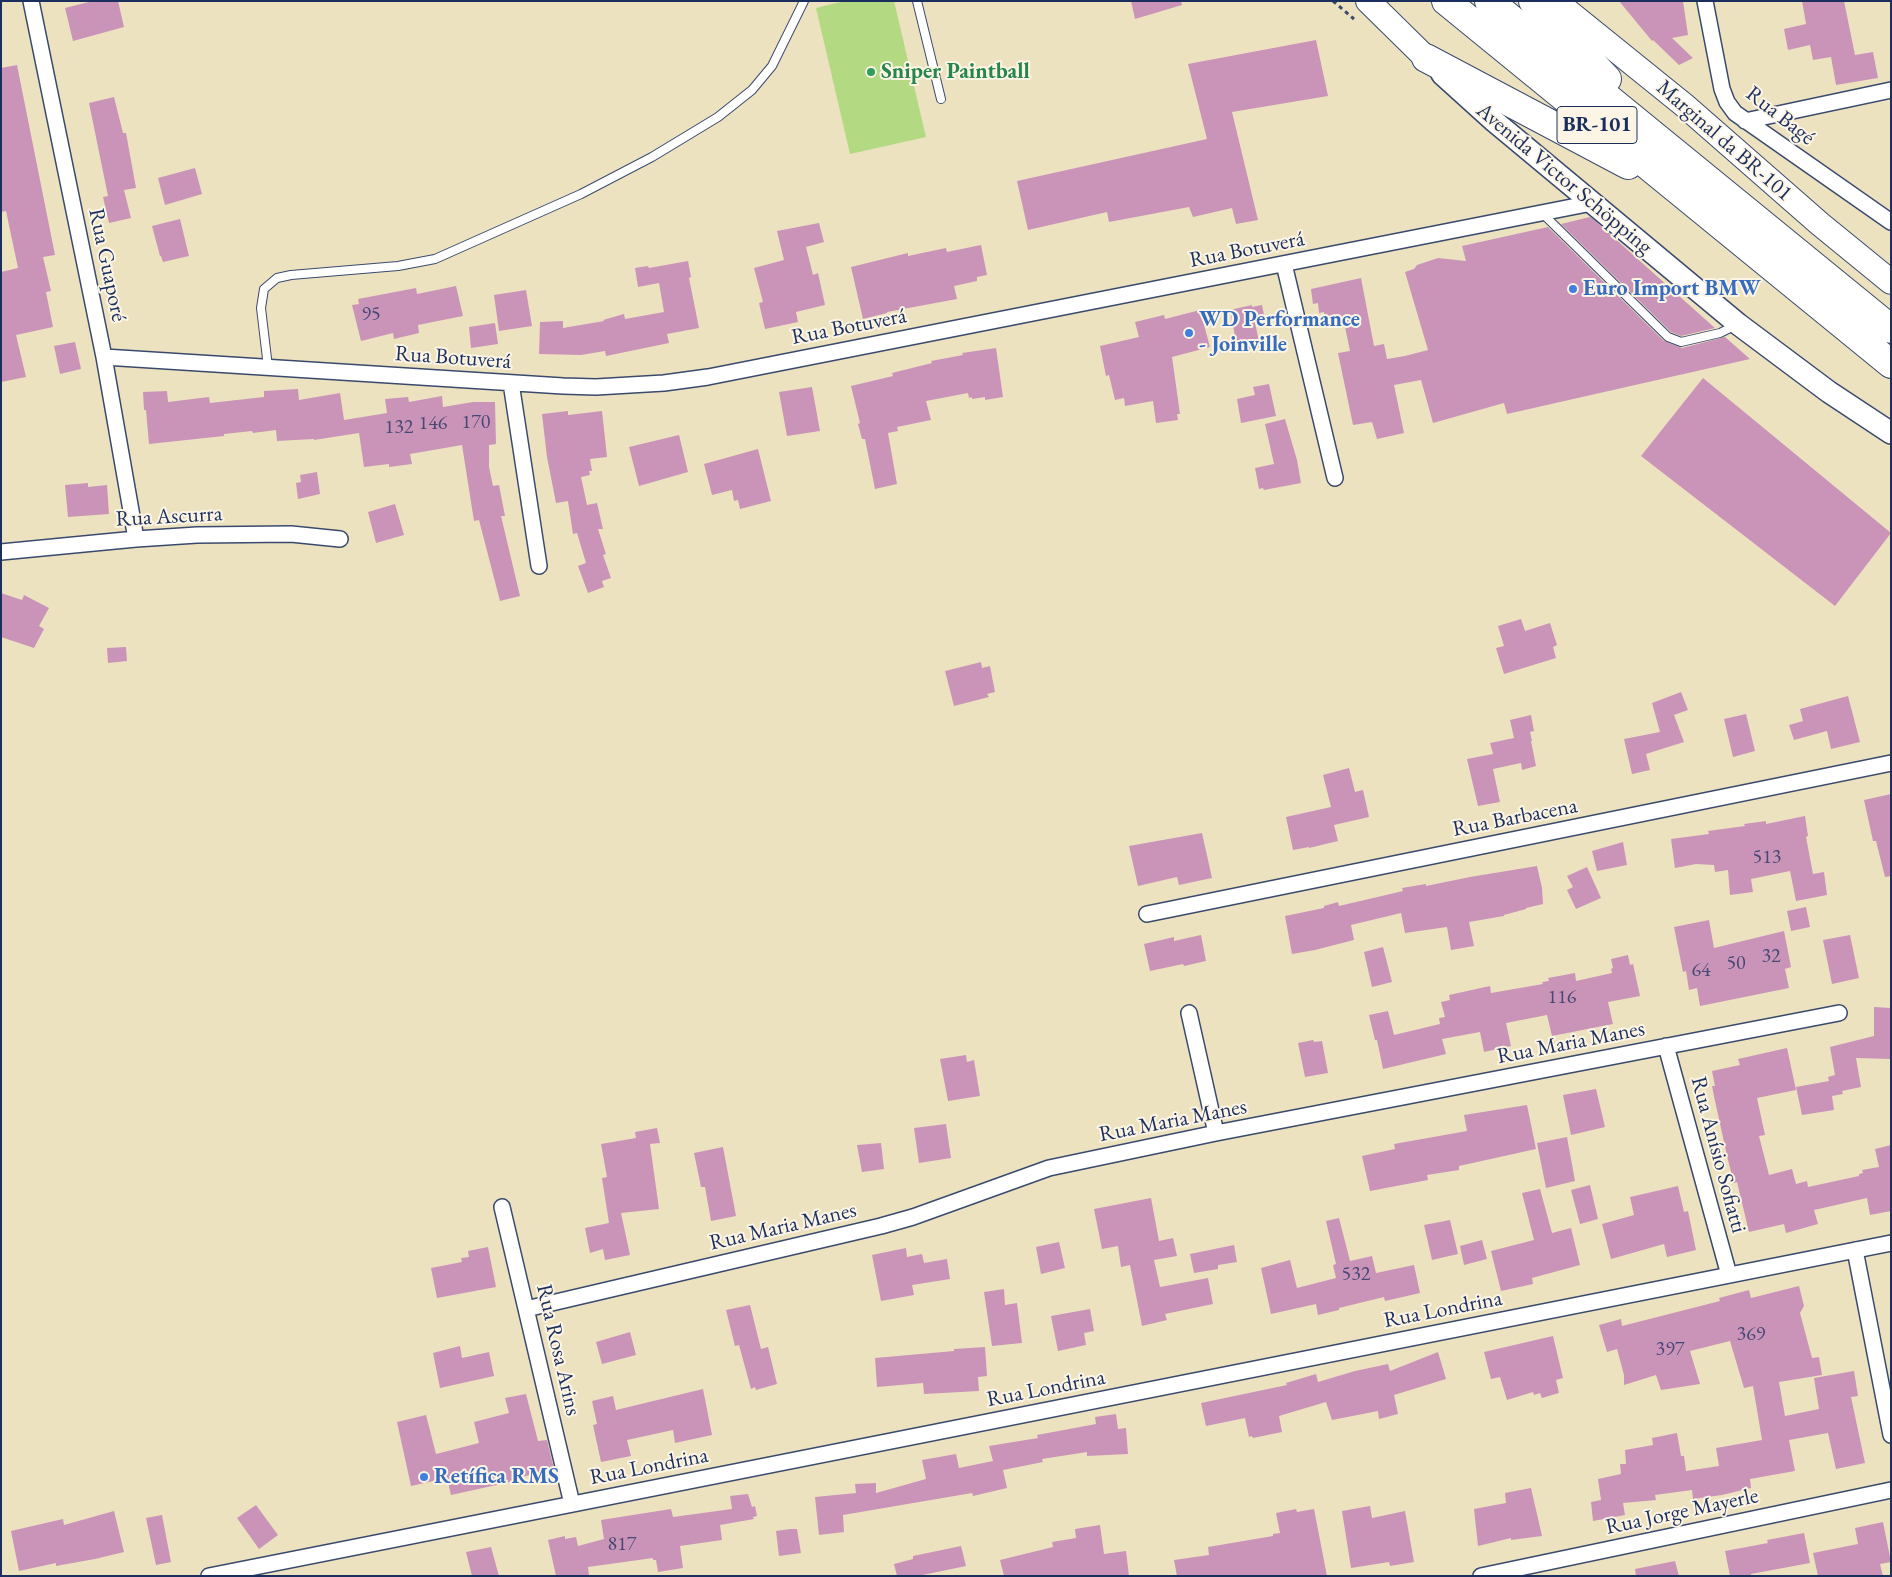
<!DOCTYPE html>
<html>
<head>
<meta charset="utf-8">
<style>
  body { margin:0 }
  #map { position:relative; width:1892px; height:1577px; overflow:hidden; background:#ede2c0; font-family:"EB Garamond",serif }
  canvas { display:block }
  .frame { position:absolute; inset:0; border:2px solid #1b2f5e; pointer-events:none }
</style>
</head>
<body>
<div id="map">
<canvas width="1892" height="1577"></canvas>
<div class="frame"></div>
</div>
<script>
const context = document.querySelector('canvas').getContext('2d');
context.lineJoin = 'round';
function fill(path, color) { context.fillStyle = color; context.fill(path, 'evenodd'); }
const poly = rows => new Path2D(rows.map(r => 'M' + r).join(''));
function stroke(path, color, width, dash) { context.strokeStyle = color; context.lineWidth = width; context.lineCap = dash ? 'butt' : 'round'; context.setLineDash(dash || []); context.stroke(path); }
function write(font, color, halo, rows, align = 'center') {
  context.font = font + ' "EB Garamond",serif'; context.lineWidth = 4; context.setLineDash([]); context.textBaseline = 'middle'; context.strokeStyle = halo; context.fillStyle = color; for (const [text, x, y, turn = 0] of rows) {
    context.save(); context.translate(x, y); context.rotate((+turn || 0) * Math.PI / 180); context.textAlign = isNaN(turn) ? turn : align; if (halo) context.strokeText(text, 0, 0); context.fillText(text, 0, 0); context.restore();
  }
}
fill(poly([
  [844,1,894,1,926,137,850,154,816,8]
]), '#b4d983');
fill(poly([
  [93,1,118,1,124,27,73,41,65,8],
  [1131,1,1181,1,1182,5,1135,19],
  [1619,1,1683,1,1688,35,1672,38,1693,58,1679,65,1653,40,1652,41],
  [1802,1,1844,1,1855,55,1873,52,1878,78,1836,85,1831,57,1813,60,1810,45,1788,50,1784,29,1806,24],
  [1316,40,1328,96,1232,112,1258,220,1236,224,1232,208,1193,217,1189,207,1109,222,1107,212,1028,230,1017,181,1207,139,1188,64],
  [17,65,55,255,43,257,51,291,46,292,53,327,16,335,26,377,1,382,1,272,18,268,6,211,1,212,1,68],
  [114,97,123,133,126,133,136,188,124,190,131,218,109,223,103,197,108,196,89,103],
  [195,168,202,194,165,205,158,178],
  [1590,217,1594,220,1715,328,1681,336,1671,332,1561,224],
  [180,219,189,256,163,262,161,256,160,256,152,226],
  [819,223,824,242,806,247,813,275,818,273,825,305,796,312,798,322,765,329,759,303,763,302,754,268,784,260,777,231],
  [1548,227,1664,341,1682,348,1725,337,1750,359,1507,414,1504,403,1433,423,1421,380,1394,385,1404,433,1377,439,1372,422,1353,425,1338,353,1350,351,1343,317,1325,320,1324,312,1319,313,1318,303,1313,304,1311,289,1361,278,1374,346,1384,344,1387,359,1405,356,1428,350,1405,272,1414,269,1417,265,1438,258,1466,261,1462,246],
  [981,245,987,275,977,277,977,281,954,286,957,299,887,312,887,313,863,319,851,267,908,253,908,256,946,248,947,252],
  [688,261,691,277,689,278,699,328,667,334,669,343,606,356,605,351,581,355,539,354,540,322,563,321,563,328,604,321,603,320,624,314,625,319,664,312,659,283,638,287,635,268,648,266,649,268],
  [456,286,463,316,418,325,419,333,394,339,393,333,361,341,352,305,359,304,358,299,416,288,417,294],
  [526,290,532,326,499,331,494,295],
  [1252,305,1252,307,1262,305,1265,320,1255,322,1260,347,1238,352,1230,310],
  [1200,310,1210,347,1172,357,1180,414,1177,414,1178,420,1156,423,1153,401,1125,406,1124,398,1115,400,1109,375,1106,376,1100,346,1139,337,1135,322,1164,315,1165,319],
  [495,323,498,344,471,348,469,327],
  [75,342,81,369,60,374,54,346],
  [996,348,1003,397,985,400,985,397,972,399,972,397,969,398,968,393,926,401,931,420,897,427,898,431,888,433,897,484,875,489,865,439,862,439,858,424,860,423,851,386,893,376,892,373,932,363,931,361,963,355,962,353],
  [1703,378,1891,533,1835,606,1641,456],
  [1269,384,1276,416,1241,423,1237,399,1255,395,1253,387],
  [812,387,820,431,787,436,779,392],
  [298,389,299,400,340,393,344,420,387,413,385,399,408,397,409,402,442,396,443,407,473,402,495,402,496,444,489,445,489,467,493,486,499,485,505,516,501,516,520,596,500,601,479,520,474,521,462,445,410,454,412,464,389,467,389,464,364,467,359,433,314,440,314,439,277,441,276,430,253,433,252,431,224,434,224,436,149,444,146,410,144,410,143,392,167,391,168,402,209,397,210,403,264,397,264,391],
  [568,411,568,415,602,411,607,457,590,459,592,471,589,471,590,475,581,477,587,505,597,503,603,529,598,529,606,554,603,555,611,578,602,581,604,587,588,593,578,566,586,563,577,533,573,534,568,501,556,503,547,457,542,414],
  [1285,419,1297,460,1301,483,1264,490,1263,488,1259,489,1255,468,1274,464,1265,424],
  [679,435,688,472,639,486,629,447],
  [758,449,771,501,740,509,738,500,734,501,732,490,712,495,704,464],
  [317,472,320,494,298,499,296,483,301,482,300,475],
  [88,483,88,487,107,485,109,514,68,517,65,485],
  [395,504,404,535,376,543,368,512],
  [1,593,22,600,24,595,49,608,39,626,44,629,34,648,1,637],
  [1521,619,1525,631,1550,623,1557,645,1553,647,1556,658,1504,674,1496,648,1504,646,1498,626],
  [126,647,127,661,108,663,107,648],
  [981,662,982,668,990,666,995,692,987,694,989,697,954,706,945,671],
  [1681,692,1688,710,1674,715,1684,742,1646,754,1650,770,1632,774,1624,739,1660,732,1652,703],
  [1848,696,1860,742,1831,749,1827,731,1794,740,1789,725,1803,721,1800,709],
  [1746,714,1755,751,1733,757,1724,719],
  [1531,715,1534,731,1530,732,1532,741,1531,741,1536,766,1522,770,1521,763,1493,769,1500,802,1478,806,1467,759,1493,754,1490,743,1514,738,1510,720],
  [1349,768,1355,792,1363,790,1369,817,1334,825,1338,841,1309,848,1309,847,1293,850,1286,817,1331,807,1323,775],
  [1891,794,1891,876,1885,877,1876,841,1873,841,1864,800],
  [1805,816,1808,836,1806,837,1813,874,1824,872,1827,895,1796,901,1790,871,1751,879,1753,892,1730,895,1728,870,1715,872,1714,865,1696,864,1675,868,1671,839,1709,834,1708,831,1745,826,1744,824,1766,821,1766,824],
  [1202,833,1212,878,1179,885,1177,877,1138,886,1129,846],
  [1623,842,1627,865,1597,871,1592,851],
  [1537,866,1542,888,1543,904,1526,908,1526,909,1504,915,1504,916,1469,922,1474,946,1451,950,1447,927,1405,933,1401,913,1351,925,1354,940,1315,950,1292,954,1285,916,1324,908,1324,906,1338,902,1339,906,1403,891,1402,888,1426,884,1426,886,1470,877],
  [1587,867,1601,898,1576,909,1567,890,1573,887,1567,876],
  [1806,907,1810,927,1791,931,1787,911],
  [1709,920,1714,948,1784,931,1791,967,1785,969,1789,988,1700,1006,1697,988,1689,990,1686,971,1683,972,1674,927],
  [1201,935,1206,961,1184,966,1183,964,1150,971,1144,944,1174,937,1174,941],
  [1850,935,1859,978,1832,984,1823,940],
  [1383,947,1392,982,1372,987,1364,952],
  [1628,955,1630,965,1633,964,1640,996,1608,1002,1613,1024,1552,1036,1547,1015,1506,1023,1511,1046,1484,1052,1480,1032,1442,1039,1446,1054,1383,1069,1377,1040,1375,1040,1369,1015,1388,1011,1394,1035,1440,1024,1439,1018,1445,1017,1441,1002,1450,1000,1449,995,1490,986,1491,993,1543,984,1542,982,1549,981,1548,978,1575,973,1576,981,1612,973,1611,969,1613,968,1611,959],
  [1874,1007,1891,1008,1891,1059,1856,1058,1861,1087,1842,1091,1843,1094,1832,1096,1834,1110,1802,1115,1796,1087,1829,1081,1828,1077,1835,1075,1830,1047,1874,1036],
  [1313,1040,1314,1042,1322,1041,1328,1073,1305,1077,1298,1043],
  [1787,1048,1796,1090,1757,1098,1765,1135,1759,1136,1769,1175,1792,1169,1796,1184,1807,1181,1808,1187,1859,1176,1859,1174,1863,1173,1862,1170,1879,1167,1875,1149,1891,1145,1891,1211,1870,1215,1867,1198,1814,1210,1818,1224,1786,1233,1784,1224,1749,1232,1737,1182,1734,1183,1728,1160,1715,1101,1712,1086,1715,1086,1712,1071,1740,1065,1738,1059],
  [966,1055,967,1062,974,1060,980,1096,948,1101,940,1059],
  [1596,1089,1605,1127,1571,1135,1563,1095],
  [1527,1105,1536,1149,1459,1166,1459,1170,1427,1175,1428,1180,1370,1191,1362,1156,1395,1149,1394,1144,1467,1131,1464,1115],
  [946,1124,951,1158,919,1163,914,1128],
  [657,1128,660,1143,650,1144,659,1209,621,1213,630,1255,605,1260,603,1249,590,1253,585,1228,609,1223,602,1178,607,1177,601,1144,636,1138,635,1132],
  [1567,1137,1575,1181,1546,1188,1537,1143],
  [881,1143,884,1169,862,1172,857,1145],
  [723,1147,736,1216,711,1221,705,1187,701,1187,694,1153],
  [1590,1185,1598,1219,1580,1224,1571,1190],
  [1678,1186,1684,1212,1688,1211,1696,1250,1667,1257,1664,1244,1611,1259,1602,1224,1634,1215,1630,1197],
  [1540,1189,1552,1233,1571,1228,1580,1265,1532,1278,1533,1284,1501,1291,1491,1251,1534,1240,1522,1193],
  [1151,1198,1159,1241,1173,1238,1177,1256,1154,1260,1160,1287,1208,1278,1213,1304,1165,1314,1167,1320,1142,1326,1130,1265,1121,1267,1118,1246,1102,1249,1094,1209],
  [1339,1218,1350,1261,1372,1256,1376,1273,1414,1265,1420,1293,1385,1301,1384,1297,1339,1308,1339,1310,1318,1315,1316,1304,1271,1314,1261,1268,1290,1260,1297,1288,1336,1278,1333,1265,1336,1264,1326,1221],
  [1450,1220,1458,1254,1432,1260,1424,1225],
  [1482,1240,1487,1259,1464,1265,1460,1246],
  [1059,1242,1065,1268,1041,1274,1036,1247],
  [1234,1245,1237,1262,1218,1265,1218,1269,1194,1273,1190,1254],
  [488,1247,496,1287,437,1298,431,1268,462,1262,461,1258,469,1257,468,1251],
  [906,1248,907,1257,922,1254,924,1263,947,1259,950,1279,912,1285,914,1295,881,1301,872,1255],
  [1799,1286,1804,1306,1800,1313,1812,1358,1819,1357,1822,1375,1779,1382,1785,1416,1819,1409,1814,1378,1854,1371,1858,1396,1851,1397,1865,1463,1836,1469,1828,1433,1789,1440,1795,1471,1750,1479,1751,1488,1722,1495,1693,1499,1692,1490,1655,1495,1656,1500,1623,1503,1625,1515,1593,1521,1591,1502,1601,1500,1598,1479,1621,1474,1620,1464,1626,1464,1625,1450,1653,1445,1652,1438,1677,1433,1681,1456,1684,1456,1686,1471,1719,1466,1716,1448,1762,1440,1753,1386,1744,1388,1730,1341,1690,1351,1700,1384,1661,1390,1656,1375,1624,1385,1624,1375,1617,1349,1607,1352,1599,1325,1621,1319,1622,1326,1720,1301,1719,1298,1749,1290,1751,1298],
  [1004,1289,1005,1305,1017,1303,1022,1343,992,1346,984,1292],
  [750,1305,761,1349,768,1347,777,1384,756,1390,755,1387,751,1389,739,1345,735,1346,726,1310],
  [1090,1309,1094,1331,1084,1333,1086,1345,1058,1351,1051,1316],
  [630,1332,636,1355,602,1364,596,1342],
  [1553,1336,1563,1378,1556,1380,1559,1393,1542,1398,1540,1393,1534,1395,1533,1392,1507,1400,1500,1377,1491,1379,1484,1352],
  [460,1346,462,1358,489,1352,494,1376,440,1388,433,1353],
  [985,1347,987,1376,978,1377,979,1391,924,1394,923,1383,877,1387,875,1358,954,1351,954,1349],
  [1438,1352,1446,1379,1394,1395,1398,1414,1379,1419,1378,1411,1332,1420,1326,1402,1279,1416,1282,1432,1253,1438,1252,1436,1249,1437,1245,1418,1206,1426,1201,1403,1287,1385,1286,1383,1316,1374,1318,1382,1355,1371,1388,1364,1390,1371],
  [703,1389,712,1435,675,1443,673,1430,627,1440,631,1456,601,1462,593,1425,597,1424,592,1401,613,1396,616,1410],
  [526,1394,538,1441,547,1440,554,1469,514,1479,515,1481,451,1495,447,1478,411,1486,397,1422,426,1415,436,1454,479,1443,474,1422,509,1413,505,1398],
  [1116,1414,1118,1429,1126,1428,1128,1454,1087,1456,1087,1452,1042,1459,1043,1462,1003,1470,1007,1488,973,1496,972,1493,843,1515,844,1532,819,1535,815,1497,856,1493,855,1484,876,1483,876,1493,926,1479,922,1460,956,1454,959,1468,993,1461,989,1446,1038,1438,1037,1435,1096,1424,1095,1417],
  [1531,1488,1542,1536,1511,1540,1511,1538,1478,1546,1474,1509,1506,1503,1505,1493],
  [748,1494,752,1507,755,1506,757,1516,753,1517,754,1519,720,1525,722,1540,680,1546,683,1568,658,1572,656,1560,653,1560,653,1558,588,1567,589,1576,556,1576,548,1540,565,1536,565,1539,576,1537,578,1546,604,1539,601,1520,671,1509,673,1517,732,1509,730,1496],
  [256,1505,278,1535,259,1549,237,1518],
  [1370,1506,1372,1518,1405,1511,1414,1562,1390,1566,1389,1562,1351,1568,1342,1511],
  [1296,1509,1297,1512,1314,1509,1327,1576,1177,1576,1174,1560,1209,1555,1208,1547,1273,1536,1273,1534,1280,1533,1276,1513],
  [114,1511,124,1552,95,1559,56,1566,56,1563,19,1571,11,1531,63,1519,64,1525],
  [162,1515,171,1562,156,1565,146,1518],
  [1883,1522,1891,1562,1880,1564,1883,1576,1818,1576,1813,1553,1858,1544,1855,1528],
  [1100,1525,1104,1554,1126,1551,1129,1576,1004,1576,1000,1560,1053,1547,1052,1542,1076,1538,1075,1529],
  [790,1529,797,1529,801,1553,779,1556,776,1531],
  [1804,1533,1810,1563,1751,1574,1751,1576,1730,1576,1725,1551,1768,1543,1767,1540],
  [961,1546,966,1566,918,1576,897,1576,894,1564,913,1559,913,1556],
  [491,1547,499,1576,472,1576,466,1552],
  [1675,1561,1679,1576,1636,1576,1635,1569]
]), '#ca94b8');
const service = poly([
  [917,1,941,99],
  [1542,213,1668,337,1681,342,1720,333,1736,325],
  [268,367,261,308,264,289,277,278,291,275,398,266,435,259,581,194,652,157,718,117,752,90,772,66,804,1]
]);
const minor = poly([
  [31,1,104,357,136,539],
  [1705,1,1722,89,1727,102,1735,113,1891,222],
  [1745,121,1891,90],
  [1284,264,1335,478],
  [104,357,563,386,596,387,664,383,708,377,1592,203],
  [511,383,539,566],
  [1,552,136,539,197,535,291,534,340,539],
  [1147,914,1891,763],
  [1189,1013,1216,1133],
  [1666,1046,1729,1275],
  [502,1207,572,1504],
  [1855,1250,1891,1435],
  [526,1309,881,1226,913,1217,1049,1168,1216,1133,1839,1013],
  [209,1576,1891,1243],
  [1481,1576,1891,1490]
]);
const secondary = poly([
  [1442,74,1494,121,1738,324,1829,392,1891,433]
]);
const primary = poly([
  [1368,1,1426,58],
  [1555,1,1684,105,1820,224,1891,282]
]);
const motorway = poly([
  [1446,1,1891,364],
  [1489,1,1891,329],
  [1533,1,1607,79],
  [1426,58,1628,165]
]);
stroke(service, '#3a4a6d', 10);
stroke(minor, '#3a4a6d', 18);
stroke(secondary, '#3a4a6d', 24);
stroke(primary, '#3a4a6d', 26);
stroke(motorway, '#3a4a6d', 30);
stroke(poly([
  [1333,1,1354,19]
]), '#3a4a6d', 3, [4, 4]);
stroke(service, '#fff', 8);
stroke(minor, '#fff', 15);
stroke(secondary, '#fff', 21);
stroke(primary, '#fff', 24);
stroke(motorway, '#fff', 28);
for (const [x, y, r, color] of [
  [871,72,5,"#2e9e5b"],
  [1573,289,5,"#3f7fe0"],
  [1189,333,5,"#3f7fe0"],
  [424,1477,5,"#3f7fe0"]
]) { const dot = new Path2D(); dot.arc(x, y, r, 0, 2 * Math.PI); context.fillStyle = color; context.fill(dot); stroke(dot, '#fcf5e5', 2); }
write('20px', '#474874', null, [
  ["95",371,315],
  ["170",476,423],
  ["146",433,424],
  ["132",399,428],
  ["513",1767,858],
  ["32",1771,957],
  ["50",1736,964],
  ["64",1701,971],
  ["116",1562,998],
  ["532",1356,1275],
  ["369",1751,1335],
  ["397",1670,1350],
  ["817",622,1545]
]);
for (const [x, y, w] of [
  [1597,125,80]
]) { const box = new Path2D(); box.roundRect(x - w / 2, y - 18.5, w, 37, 4); context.fillStyle = '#fcf5e5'; context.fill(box); stroke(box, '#1b2f5e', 1); }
write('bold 21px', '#1b2f5e', null, [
  ["BR-101",1597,125]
]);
write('bold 22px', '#27864d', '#fcf5e5', [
  ["Sniper Paintball",881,72]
], 'left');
write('22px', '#1b2f5e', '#fcf5e5', [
  ["Rua Bagé",1780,116,38],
  ["Marginal da BR-101",1724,141,41],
  ["Avenida Victor Schöpping",1564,179,40],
  ["Rua Botuverá",1247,250,-11],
  ["Rua Guaporé",107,265,78],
  ["Rua Botuverá",849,327,-11],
  ["Rua Botuverá",453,358,4],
  ["Rua Ascurra",169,517,-3],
  ["Rua Barbacena",1515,818,-11],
  ["Rua Maria Manes",1571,1043,-11],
  ["Rua Maria Manes",1173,1121,-11],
  ["Rua Anísio Sofiatti",1718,1155,75],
  ["Rua Maria Manes",783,1227,-13],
  ["Rua Londrina",1443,1310,-11],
  ["Rua Rosa Arins",558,1350,77],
  ["Rua Londrina",1046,1389,-11],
  ["Rua Londrina",649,1467,-11],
  ["Rua Jorge Mayerle",1682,1512,-12]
]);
write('bold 22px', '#366cbe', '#fcf5e5', [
  ["Euro Import BMW",1583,289],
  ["WD Performance",1199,320],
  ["- Joinville",1199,345],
  ["Retífica RMS",434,1477]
], 'left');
</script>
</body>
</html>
